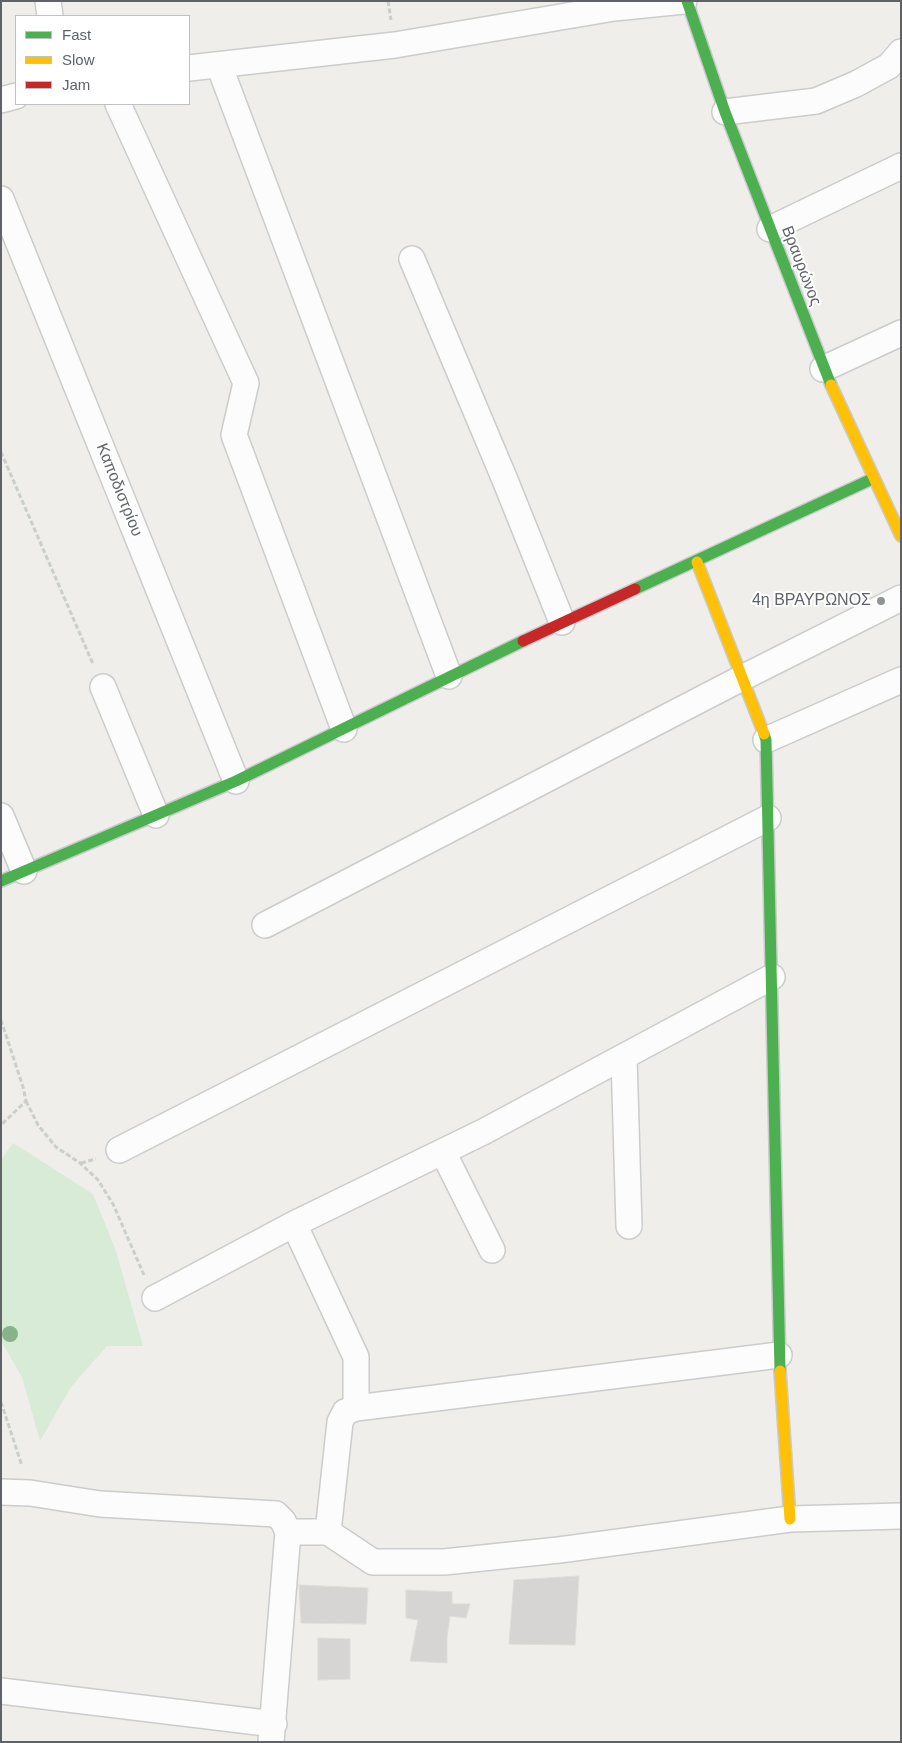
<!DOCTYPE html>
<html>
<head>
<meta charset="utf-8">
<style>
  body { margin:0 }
  #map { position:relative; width:902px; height:1743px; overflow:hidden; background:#efeeea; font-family:Arial,sans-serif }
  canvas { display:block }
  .frame { position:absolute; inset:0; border:2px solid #5f6368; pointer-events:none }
  .legend { position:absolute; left:15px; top:15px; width:175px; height:90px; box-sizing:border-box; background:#fff; border:1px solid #bfc1c3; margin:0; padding:6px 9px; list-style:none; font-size:15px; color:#5f6368 }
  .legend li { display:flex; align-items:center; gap:10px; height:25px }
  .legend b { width:25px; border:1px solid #bfc1c3 }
</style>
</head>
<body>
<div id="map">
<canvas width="902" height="1743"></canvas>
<div class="frame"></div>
<ul class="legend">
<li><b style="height:6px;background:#4caf50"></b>Fast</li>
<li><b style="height:6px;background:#ffc107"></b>Slow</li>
<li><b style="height:6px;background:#c62828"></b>Jam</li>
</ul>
</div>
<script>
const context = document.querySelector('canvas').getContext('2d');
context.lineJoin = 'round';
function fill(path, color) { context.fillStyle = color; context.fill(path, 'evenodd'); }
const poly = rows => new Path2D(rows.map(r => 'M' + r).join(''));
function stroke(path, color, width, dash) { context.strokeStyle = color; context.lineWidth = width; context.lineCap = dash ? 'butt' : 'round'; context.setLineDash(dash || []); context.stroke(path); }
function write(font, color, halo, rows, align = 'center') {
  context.font = font + ' Arial,sans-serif'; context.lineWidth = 4; context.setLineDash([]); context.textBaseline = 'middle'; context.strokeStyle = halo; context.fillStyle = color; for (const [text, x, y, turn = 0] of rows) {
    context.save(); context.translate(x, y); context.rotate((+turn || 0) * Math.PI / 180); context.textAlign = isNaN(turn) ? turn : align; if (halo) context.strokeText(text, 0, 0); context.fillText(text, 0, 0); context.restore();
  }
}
fill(poly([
  [13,1143,93,1194,116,1251,143,1346,107,1346,71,1387,40,1441,22,1377,1,1341,1,1160]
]), '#d8ebd6');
const building = poly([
  [579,1576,575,1645,509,1644,514,1580,579,1576],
  [299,1585,368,1588,366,1624,301,1623,299,1585],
  [406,1590,452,1592,452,1604,470,1604,466,1618,450,1616,447,1637,447,1663,410,1661,418,1620,406,1618,406,1590],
  [318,1638,350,1639,350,1679,318,1680,318,1638]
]);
fill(building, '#d6d5d3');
stroke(building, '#deddd9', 1);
const street = poly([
  [48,1,50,16],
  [219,65,449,676],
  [189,68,395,45,614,8,684,1],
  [1,100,16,96],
  [118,104,246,383,234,435,344,729],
  [725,112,816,101,856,84,889,66,901,52],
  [1,199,236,781],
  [770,229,901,166],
  [412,259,505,480,562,622],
  [823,369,901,333],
  [103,687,156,815],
  [766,740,901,680],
  [1,816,24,871],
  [265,925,742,678,901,598],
  [624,1057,629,1226],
  [119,1150,768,818],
  [443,1152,492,1250],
  [294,1224,356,1357,356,1408],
  [155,1298,294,1224,483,1132,772,977],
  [1,1492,30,1493,100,1504,276,1514,283,1521,288,1532],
  [328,1532,340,1422,345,1412,356,1408,779,1355],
  [1,1691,274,1724],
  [271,1742,288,1532,328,1532,373,1562,444,1562,559,1550,790,1519,901,1516]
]);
const fast = poly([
  [687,1,725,112,831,385],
  [635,589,872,479],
  [764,734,766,740,780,1371],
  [1,881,236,781,523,641]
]);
const slow = poly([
  [831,385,901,536],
  [697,562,764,734],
  [780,1371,790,1519]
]);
const jam = poly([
  [523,641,635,589]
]);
stroke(street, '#cbcccc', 28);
stroke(fast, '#cacacb', 14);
stroke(slow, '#cacacb', 14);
stroke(jam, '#cacacb', 14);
stroke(poly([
  [388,1,391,20],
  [1,452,93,664],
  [1,1020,23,1087,26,1101,1,1125],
  [26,1101,38,1125,56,1147,80,1163,98,1180,113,1204,144,1275],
  [81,1163,96,1159],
  [1,1402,22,1466]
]), '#cacfcc', 3, [5, 2.5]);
stroke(street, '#fdfcfc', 25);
stroke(fast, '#4caf50', 11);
stroke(slow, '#ffc107', 11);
stroke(jam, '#c62828', 11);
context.fillStyle = '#88b388';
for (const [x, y] of [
  [10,1334]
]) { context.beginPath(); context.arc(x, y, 8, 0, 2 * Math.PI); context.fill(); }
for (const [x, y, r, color] of [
  [881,601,5,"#919496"]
]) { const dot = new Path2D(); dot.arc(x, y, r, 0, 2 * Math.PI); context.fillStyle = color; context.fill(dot); stroke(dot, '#fff', 2); }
write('16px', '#5f6368', '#fff', [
  ["Βραυρώνος",801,266,69],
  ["Καποδιστρίου",119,490,68]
]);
write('16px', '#5f6368', '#fff', [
  ["4η ΒΡΑΥΡΩΝΟΣ",871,601]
], 'right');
</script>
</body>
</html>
